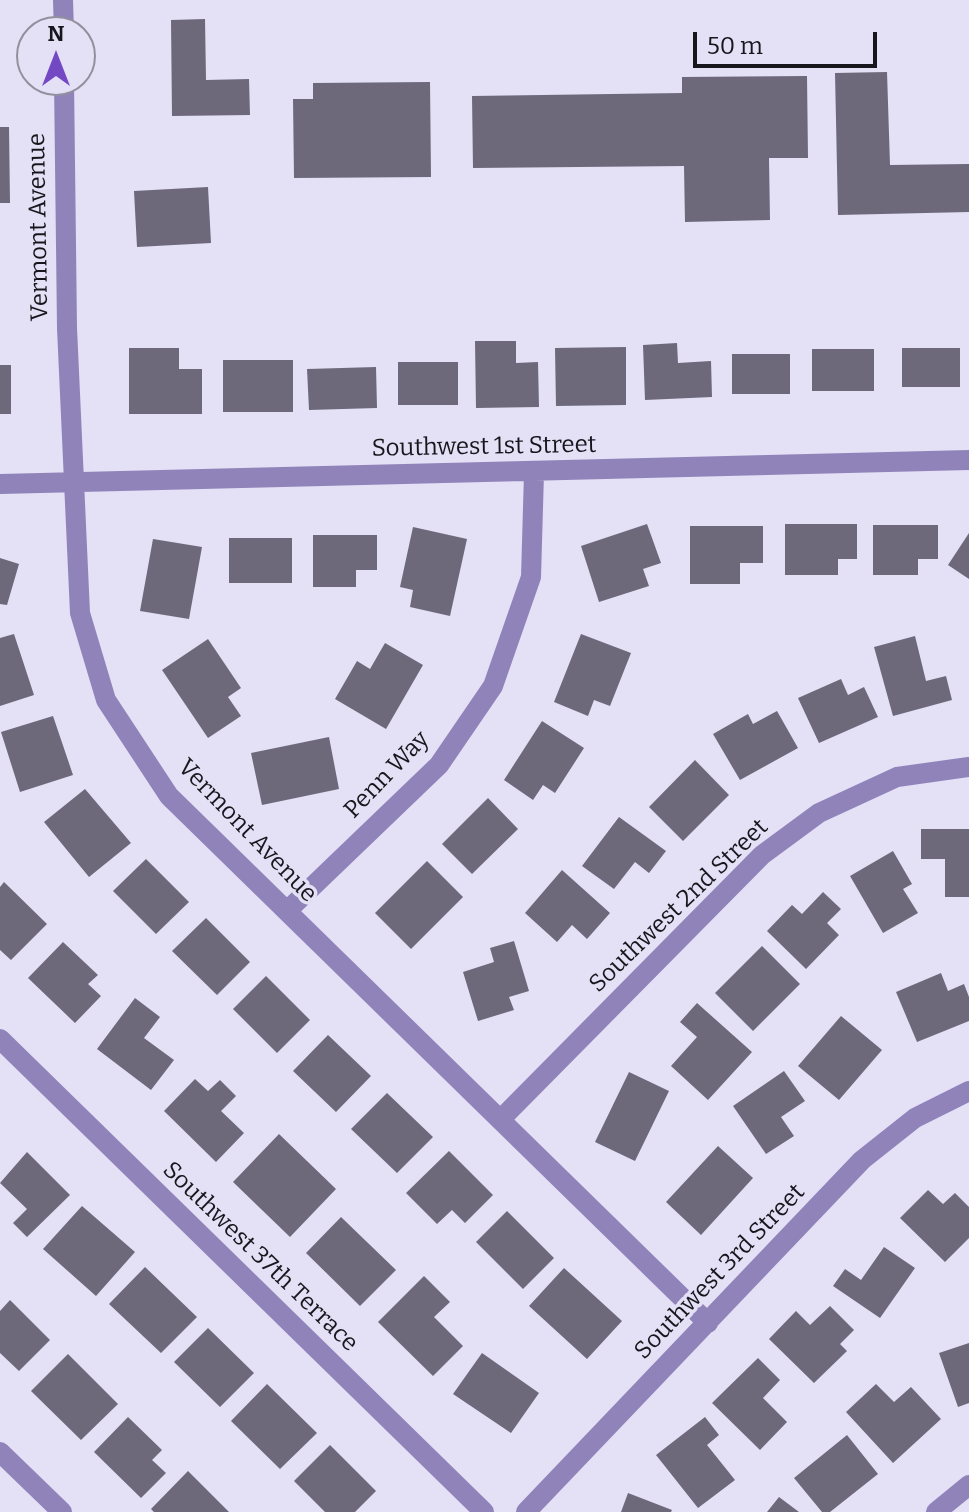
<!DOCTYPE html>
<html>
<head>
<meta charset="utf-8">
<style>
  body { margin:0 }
  #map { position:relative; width:969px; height:1512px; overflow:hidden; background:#e4e0f5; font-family:Bitter,serif }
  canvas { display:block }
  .north { position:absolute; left:16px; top:16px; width:80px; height:80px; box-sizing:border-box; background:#e4e0f5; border:2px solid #928f9f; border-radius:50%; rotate:0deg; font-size:22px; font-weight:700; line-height:32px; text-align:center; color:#18161d }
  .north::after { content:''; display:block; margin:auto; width:28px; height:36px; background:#7249c2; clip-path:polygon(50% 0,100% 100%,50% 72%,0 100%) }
  .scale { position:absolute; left:693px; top:32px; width:184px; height:36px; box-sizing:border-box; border:4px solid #18161d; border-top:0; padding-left:10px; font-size:24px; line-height:28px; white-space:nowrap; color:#18161d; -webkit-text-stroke:6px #e4e0f5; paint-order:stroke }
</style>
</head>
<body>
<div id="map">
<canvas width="969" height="1512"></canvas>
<div class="north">N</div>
<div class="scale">50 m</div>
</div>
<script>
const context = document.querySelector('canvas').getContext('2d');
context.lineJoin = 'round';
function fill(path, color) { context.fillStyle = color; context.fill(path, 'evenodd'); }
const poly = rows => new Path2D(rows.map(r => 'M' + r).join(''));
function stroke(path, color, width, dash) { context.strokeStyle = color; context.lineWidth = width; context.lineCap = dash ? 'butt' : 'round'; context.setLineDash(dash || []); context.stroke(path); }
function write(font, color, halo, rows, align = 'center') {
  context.font = font + ' Bitter,serif'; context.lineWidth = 7; context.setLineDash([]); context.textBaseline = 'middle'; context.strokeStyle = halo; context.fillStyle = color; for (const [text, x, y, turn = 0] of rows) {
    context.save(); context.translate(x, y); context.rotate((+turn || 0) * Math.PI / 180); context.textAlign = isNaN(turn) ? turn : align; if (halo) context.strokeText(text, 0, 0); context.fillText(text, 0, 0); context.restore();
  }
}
fill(poly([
  [205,19,206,80,249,79,250,115,172,116,171,20],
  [887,72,890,165,969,164,969,212,838,215,835,73],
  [807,76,808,158,769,158,770,220,685,222,684,166,473,168,472,96,682,93,682,77],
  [430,82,431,177,294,178,293,99,313,99,313,83],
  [0,127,9,127,10,203,0,203],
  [208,187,211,243,137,247,134,191],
  [475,341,516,341,516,363,538,362,539,407,476,408],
  [677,343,678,363,711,361,712,397,645,400,643,345],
  [626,347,626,405,556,406,555,348],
  [129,348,179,348,179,369,202,369,202,414,129,414],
  [902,348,960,348,960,387,902,387],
  [812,349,874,349,874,391,812,391],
  [732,354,790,354,790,394,732,394],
  [223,360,293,360,293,412,223,412],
  [398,362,458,362,458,405,398,405],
  [0,365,11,365,11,414,0,414],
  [376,367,377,408,309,410,307,369],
  [647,524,661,563,643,569,649,586,599,602,581,546],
  [785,524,857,524,857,559,838,559,838,575,785,575],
  [873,525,938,525,938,559,918,559,918,575,873,575],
  [690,526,763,526,763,563,740,563,740,584,690,584],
  [413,527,467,539,450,616,410,607,413,590,400,587],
  [969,533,969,579,948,565],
  [313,535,377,535,377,570,356,570,356,587,313,587],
  [229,538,292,538,292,583,229,583],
  [153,539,202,547,189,619,140,611],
  [0,558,19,564,7,605,0,604],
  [14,634,34,695,0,706,0,638],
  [581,634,631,653,610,706,594,700,588,716,554,702],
  [915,636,926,681,946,676,952,700,893,716,874,647],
  [208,639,241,688,228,697,241,716,208,738,162,670],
  [385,643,423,665,386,729,335,699,357,661,370,669],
  [841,679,848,695,864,687,878,717,819,743,798,698],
  [777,711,798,748,740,780,713,734,748,714,753,724],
  [53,716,73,775,20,792,1,732],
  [542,721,584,748,555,793,543,785,533,800,504,780],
  [329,737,339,789,262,805,251,753],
  [695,760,729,795,683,841,649,807],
  [85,789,131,843,89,877,44,822],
  [488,798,518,829,472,874,442,844],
  [619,817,666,851,649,873,635,862,614,889,582,866],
  [921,829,969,829,969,897,945,897,945,859,921,859],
  [893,851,912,884,903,889,918,913,883,933,850,876],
  [146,859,189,902,156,934,113,891],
  [427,861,463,897,411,949,375,913],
  [562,870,610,913,587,939,572,925,557,942,525,913],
  [4,882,47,924,11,960,0,950,0,887],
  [823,892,841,909,827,923,839,935,806,969,767,931,792,905,802,914],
  [206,918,250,962,217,995,172,951],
  [514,941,529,991,509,997,514,1010,478,1021,463,972,494,962,490,948],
  [63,942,98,975,88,984,101,996,75,1023,28,978],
  [762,946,800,984,753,1031,715,993],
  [941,973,948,991,964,984,969,997,969,1021,917,1042,896,992],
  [266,976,310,1020,277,1053,233,1009],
  [135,998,160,1017,144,1038,174,1060,151,1090,97,1049],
  [697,1003,752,1052,708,1100,671,1066,697,1037,680,1022],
  [841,1016,882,1050,839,1100,798,1066],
  [328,1035,371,1076,336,1112,293,1071],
  [784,1071,805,1101,781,1117,794,1136,766,1154,733,1106],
  [629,1072,669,1091,635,1161,595,1142],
  [195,1079,208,1091,220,1080,236,1096,221,1111,244,1133,216,1162,164,1111],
  [387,1093,433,1137,397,1173,351,1129],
  [279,1134,336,1189,290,1237,233,1182],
  [718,1146,753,1178,701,1235,666,1202],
  [449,1151,493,1195,465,1223,452,1210,437,1224,406,1193],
  [27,1152,70,1195,27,1237,13,1223,27,1209,0,1183],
  [928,1190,943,1204,955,1193,969,1207,969,1238,945,1262,900,1218],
  [82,1206,135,1252,96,1296,43,1249],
  [507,1211,554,1258,523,1289,476,1242],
  [341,1217,396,1270,360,1306,306,1253],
  [884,1247,915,1268,880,1318,833,1286,845,1269,861,1280],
  [145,1267,197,1317,161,1353,109,1304],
  [564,1268,622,1321,587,1359,529,1306],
  [424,1276,450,1302,434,1317,463,1346,433,1376,378,1322],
  [10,1300,50,1340,19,1371,0,1353,0,1311],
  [830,1306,854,1330,840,1344,847,1351,814,1383,769,1339,796,1311,810,1325],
  [208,1328,254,1373,220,1407,174,1362],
  [969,1343,969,1403,958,1407,939,1353],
  [482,1353,539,1393,511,1433,453,1394],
  [68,1354,118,1404,81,1440,31,1391],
  [758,1358,780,1380,763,1398,787,1422,760,1450,712,1403],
  [267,1384,317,1433,280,1469,231,1421],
  [876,1384,894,1402,911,1387,941,1419,893,1463,846,1412],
  [128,1417,162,1450,152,1460,166,1473,141,1498,94,1452],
  [705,1417,719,1435,707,1445,735,1480,698,1508,656,1455],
  [847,1435,878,1474,830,1512,822,1512,794,1478],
  [330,1445,376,1491,355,1512,325,1512,294,1481],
  [188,1471,229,1512,154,1512,151,1509],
  [628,1493,672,1510,671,1512,621,1512],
  [779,1497,799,1512,767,1512]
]), '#6d697b');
stroke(poly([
  [63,0,64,32],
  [64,80,67,328,80,613,106,700,169,796,708,1323],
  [0,484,969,460],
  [288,910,439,765,493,686,531,577,534,473],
  [0,1039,484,1512],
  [500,1120,762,855,819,813,897,777,969,767],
  [0,1452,62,1512],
  [526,1512,862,1160,915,1118,969,1091],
  [936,1512,969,1485]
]), '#9083ba', 20);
write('24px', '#18161d', '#e4e0f5', [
  ["Vermont Avenue",39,227,-91],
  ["Southwest 1st Street",484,447,-1],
  ["Penn Way",387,775,-46],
  ["Vermont Avenue",247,831,46],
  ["Southwest 2nd Street",679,906,-44],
  ["Southwest 37th Terrace",260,1257,44],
  ["Southwest 3rd Street",720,1272,-46]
]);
</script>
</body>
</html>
